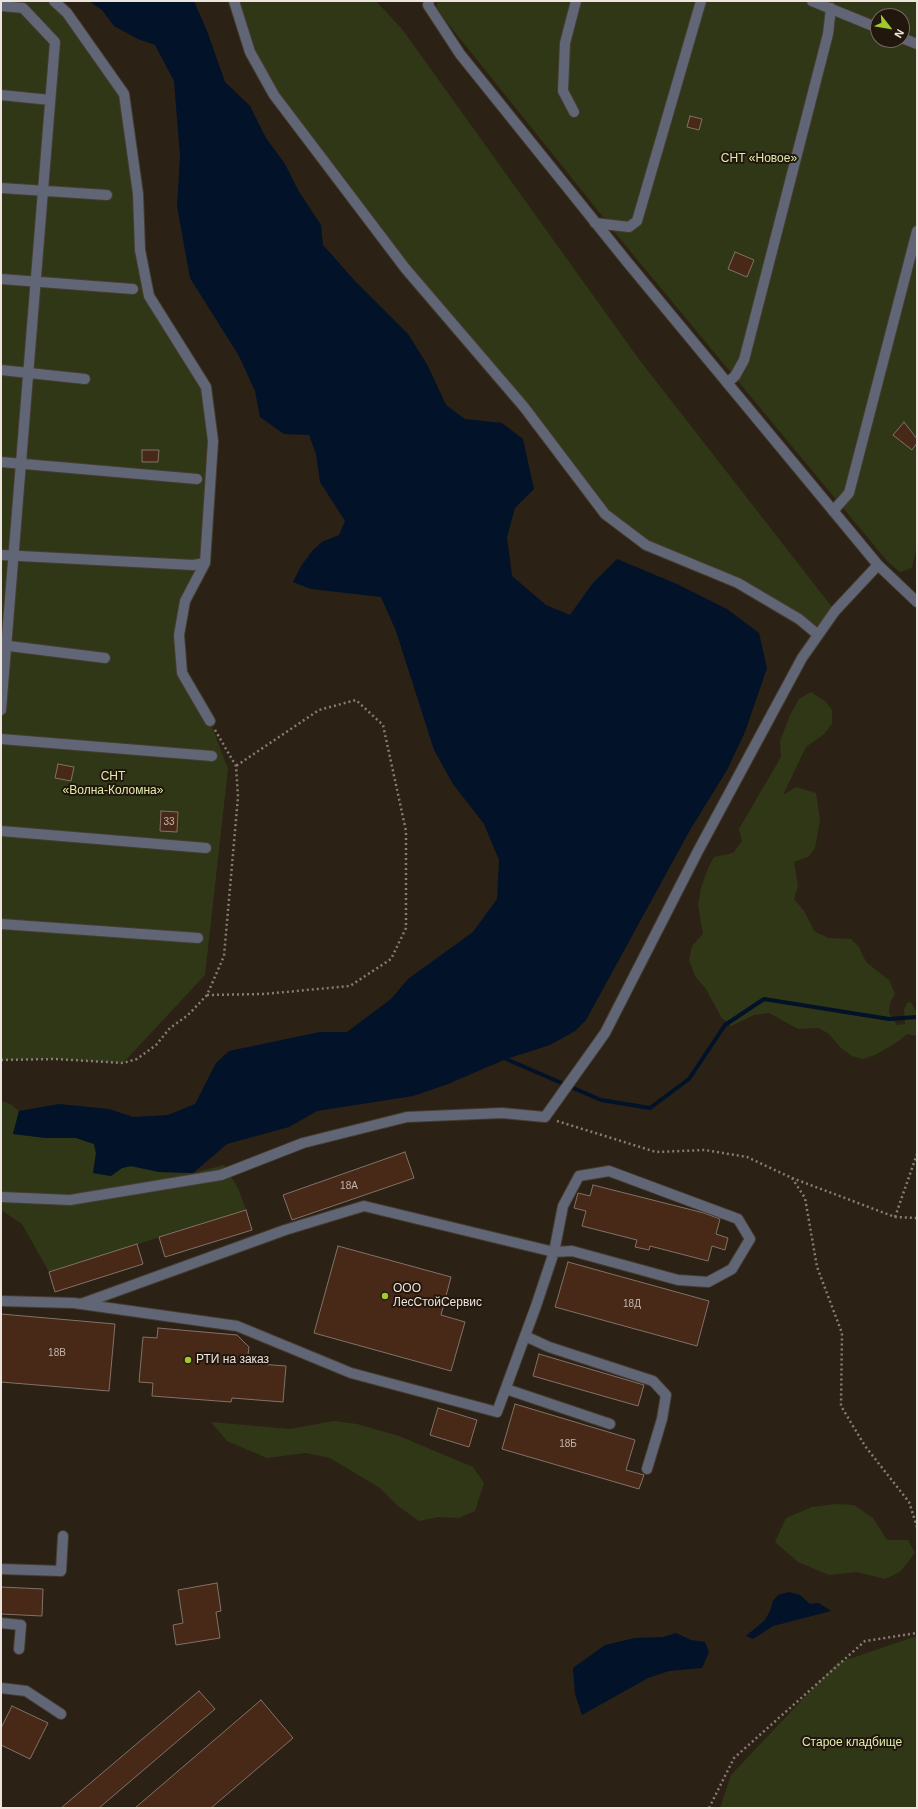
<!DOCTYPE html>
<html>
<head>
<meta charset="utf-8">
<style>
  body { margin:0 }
  #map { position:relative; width:918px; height:1809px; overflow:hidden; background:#2b2115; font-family:Helvetica,sans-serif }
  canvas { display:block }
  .frame { position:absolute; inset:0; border:2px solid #ece4dd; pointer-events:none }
  .north { position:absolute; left:870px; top:8px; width:40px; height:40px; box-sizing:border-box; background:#22170c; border:1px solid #736960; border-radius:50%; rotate:121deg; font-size:11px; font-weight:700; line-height:16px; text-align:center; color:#ece4dd }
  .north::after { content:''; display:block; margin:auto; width:14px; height:18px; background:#a1c92a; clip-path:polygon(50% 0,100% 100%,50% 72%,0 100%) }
</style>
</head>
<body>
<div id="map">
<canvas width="918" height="1809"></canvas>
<div class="frame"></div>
<div class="north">N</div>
</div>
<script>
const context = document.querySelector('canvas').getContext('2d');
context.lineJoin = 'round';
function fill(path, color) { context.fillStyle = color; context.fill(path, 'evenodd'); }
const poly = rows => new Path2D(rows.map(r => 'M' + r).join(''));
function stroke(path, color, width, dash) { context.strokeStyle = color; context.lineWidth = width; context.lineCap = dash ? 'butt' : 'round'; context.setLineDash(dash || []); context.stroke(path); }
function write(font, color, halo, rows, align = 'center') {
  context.font = font + ' Helvetica,sans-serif'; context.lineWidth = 4; context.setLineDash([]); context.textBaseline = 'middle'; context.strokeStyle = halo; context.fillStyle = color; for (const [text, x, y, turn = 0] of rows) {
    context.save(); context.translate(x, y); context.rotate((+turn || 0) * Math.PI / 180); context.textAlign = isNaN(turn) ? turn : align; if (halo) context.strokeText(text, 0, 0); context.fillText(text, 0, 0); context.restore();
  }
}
fill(poly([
  [1,1,54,1,124,94,149,296,206,387,213,441,205,563,185,601,182,673,210,721,228,769,205,975,123,1063,56,1059,1,1060],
  [234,1,376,1,402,29,638,358,835,611,817,634,738,583,646,545,605,514,405,268,274,95],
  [436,1,917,1,917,545,912,568,900,572,887,561,611,228,615,222,603,217,445,20,437,8],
  [878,16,902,16,902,40,878,40],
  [811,692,826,702,832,710,832,724,823,735,806,747,783,795,796,787,816,793,820,820,815,848,808,857,794,862,798,886,794,899,804,911,815,932,829,938,851,939,859,947,866,962,889,980,895,994,890,1003,889,1013,897,1025,905,1024,904,1010,907,1003,911,1002,916,1011,917,1010,917,1036,907,1034,899,1041,875,1055,863,1059,852,1056,841,1048,829,1034,819,1028,798,1029,769,1013,754,1015,731,1026,721,1017,706,989,695,976,689,960,692,946,703,934,698,905,701,888,708,868,714,857,733,853,742,841,739,829,781,757,780,741,790,715,799,699],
  [1,1101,10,1104,19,1111,13,1134,46,1138,76,1138,94,1144,96,1153,93,1173,111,1176,122,1168,131,1166,159,1172,193,1173,224,1165,238,1188,246,1210,49,1272,22,1224,1,1210],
  [334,1421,357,1424,399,1436,473,1467,484,1483,475,1511,459,1518,439,1517,419,1521,398,1506,380,1488,330,1458,306,1453,267,1458,227,1441,211,1422,290,1429],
  [836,1504,854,1505,873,1518,887,1540,908,1540,915,1553,900,1572,885,1579,857,1572,829,1575,798,1562,775,1542,786,1518,812,1507],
  [917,1636,917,1808,720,1808,731,1775,837,1663]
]), '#303717');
fill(poly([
  [89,1,194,1,207,31,225,82,250,106,266,138,285,164,298,190,321,225,323,245,355,281,408,334,428,366,446,405,465,419,502,423,523,439,534,489,515,508,507,537,512,576,546,605,570,615,592,584,617,559,679,585,727,609,759,633,767,668,745,732,727,770,690,830,586,1020,575,1031,550,1045,506,1059,448,1084,413,1096,317,1111,289,1127,227,1144,193,1173,159,1172,131,1166,122,1168,111,1176,93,1173,96,1153,94,1144,76,1138,46,1138,13,1134,19,1111,59,1104,109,1109,133,1117,168,1115,195,1104,216,1063,229,1051,320,1032,347,1032,391,999,408,979,473,932,497,899,499,860,484,824,453,784,434,750,396,631,381,597,311,589,293,582,301,566,313,550,322,542,339,535,345,521,320,482,316,454,309,435,284,434,260,417,255,391,239,356,190,278,177,206,180,157,174,81,155,45,138,39,114,26,102,10],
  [789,1592,800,1595,810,1604,819,1603,831,1611,773,1626,753,1639,746,1636,765,1620,770,1611,773,1601,778,1595],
  [676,1633,691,1640,705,1642,709,1652,702,1668,669,1671,648,1678,582,1715,575,1694,573,1668,605,1645,635,1638,663,1637]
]), '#011229');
stroke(poly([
  [506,1059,601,1100,650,1108,689,1079,725,1025,764,999,889,1019,917,1017]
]), '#011229', 4);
const building = poly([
  [690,116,702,119,699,130,687,127,690,116],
  [735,252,754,260,747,277,728,269,735,252],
  [904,422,917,439,917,443,912,450,893,435,904,422],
  [142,450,159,450,158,462,142,462,142,450],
  [58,764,74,767,71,781,55,778,58,764],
  [161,811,178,812,177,832,160,831,161,811],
  [405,1152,414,1178,292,1220,283,1195,405,1152],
  [593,1185,704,1213,720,1219,716,1234,728,1238,725,1250,712,1246,708,1261,650,1246,649,1250,635,1247,637,1240,582,1226,586,1211,574,1208,578,1193,590,1196,593,1185],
  [246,1210,252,1230,165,1257,159,1237,246,1210],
  [137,1244,143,1264,55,1292,49,1272,137,1244],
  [338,1246,451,1277,441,1315,465,1322,451,1371,314,1333,338,1246],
  [568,1262,709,1301,697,1346,555,1307,568,1262],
  [1,1314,115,1324,109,1391,1,1382,1,1314],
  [158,1328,237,1335,249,1347,247,1363,286,1366,283,1402,232,1398,231,1402,152,1396,153,1383,139,1382,143,1337,157,1338,158,1328],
  [539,1354,644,1385,638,1406,533,1376,539,1354],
  [515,1404,635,1440,626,1470,644,1475,639,1489,502,1449,515,1404],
  [438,1408,477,1420,469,1447,430,1435,438,1408],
  [217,1583,221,1611,216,1612,220,1638,176,1645,173,1625,183,1623,178,1590,217,1583],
  [1,1587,43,1589,42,1616,1,1614,1,1587],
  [199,1691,215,1709,99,1808,61,1808,199,1691],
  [261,1700,293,1738,211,1808,135,1808,261,1700],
  [12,1706,48,1723,30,1759,1,1745,1,1728,12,1706]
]);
fill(building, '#482917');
stroke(building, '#837168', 1);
const minor = poly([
  [54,1,67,13,124,94,138,194,140,250,149,296,206,387,213,441,205,563,185,601,179,635,182,673,210,721],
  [234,1,250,52,274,95,405,268,524,407,605,514,646,545,738,583,799,619,817,634],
  [429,1,428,5,460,54,628,263,878,565,917,602],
  [812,1,878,28],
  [1,6,23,8,55,42,1,710],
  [902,38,917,44],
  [1,95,50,100],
  [574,112,563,91,565,43,576,1],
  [1,188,107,195],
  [595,223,629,227,637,221,701,1],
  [1,279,133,289],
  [1,370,85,379],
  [727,383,735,376,744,360,828,34,831,8],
  [1,462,197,479],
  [833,511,849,493,917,231],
  [1,555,193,565,205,563],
  [1,645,105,658],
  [1,739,212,756],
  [1,831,206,848],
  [1,924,198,938],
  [1,1197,70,1200,221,1175,303,1143,407,1117,502,1113,545,1117,605,1033,698,851,802,658,835,611,878,565],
  [1,1301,74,1303,237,1326,351,1373,497,1412,536,1306,554,1252,572,1251,678,1280,708,1282,732,1269,750,1239,738,1219,609,1171,579,1176,563,1206,554,1252,364,1206,285,1230,81,1304],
  [525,1336,549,1347,653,1381,666,1395,662,1419,647,1469],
  [506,1389,610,1424],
  [1,1569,61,1571,63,1536],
  [1,1623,21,1625,19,1649],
  [1,1688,26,1691,61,1714]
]);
stroke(minor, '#463c31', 12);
stroke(poly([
  [207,995,264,994,350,986,391,959,406,928,406,831,383,725,356,700,319,710,236,766],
  [1,1060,55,1059,123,1063,137,1059,156,1045,170,1028,188,1015,207,995,224,956,238,797,236,766,215,730],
  [557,1121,656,1152,705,1150,747,1157,792,1178,895,1217,917,1218],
  [792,1178,805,1198,817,1267,842,1333,841,1406,865,1446,909,1502,917,1527],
  [895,1217,917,1154],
  [709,1808,734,1758,865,1641,917,1633]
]), '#877d74', 2.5, [2, 3]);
stroke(minor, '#606675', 10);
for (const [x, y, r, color] of [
  [385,1296,4,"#a1c92a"],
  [188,1360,4,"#a1c92a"]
]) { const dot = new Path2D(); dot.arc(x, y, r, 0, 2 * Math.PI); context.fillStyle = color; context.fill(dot); stroke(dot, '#22170c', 1.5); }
write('10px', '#c3b5ac', null, [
  ["33",169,822],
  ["18А",349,1186],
  ["18Д",632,1304],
  ["18В",57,1353],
  ["18Б",568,1444]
]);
write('12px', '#ddedad', '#22170c', [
  ["СНТ «Новое»",759,159],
  ["СНТ",113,777],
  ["«Волна-Коломна»",113,791],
  ["Старое кладбище",852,1743]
]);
write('12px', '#ece4dd', '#22170c', [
  ["ООО",393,1289],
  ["ЛесСтойСервис",393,1303],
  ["РТИ на заказ",196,1360]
], 'left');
</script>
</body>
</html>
